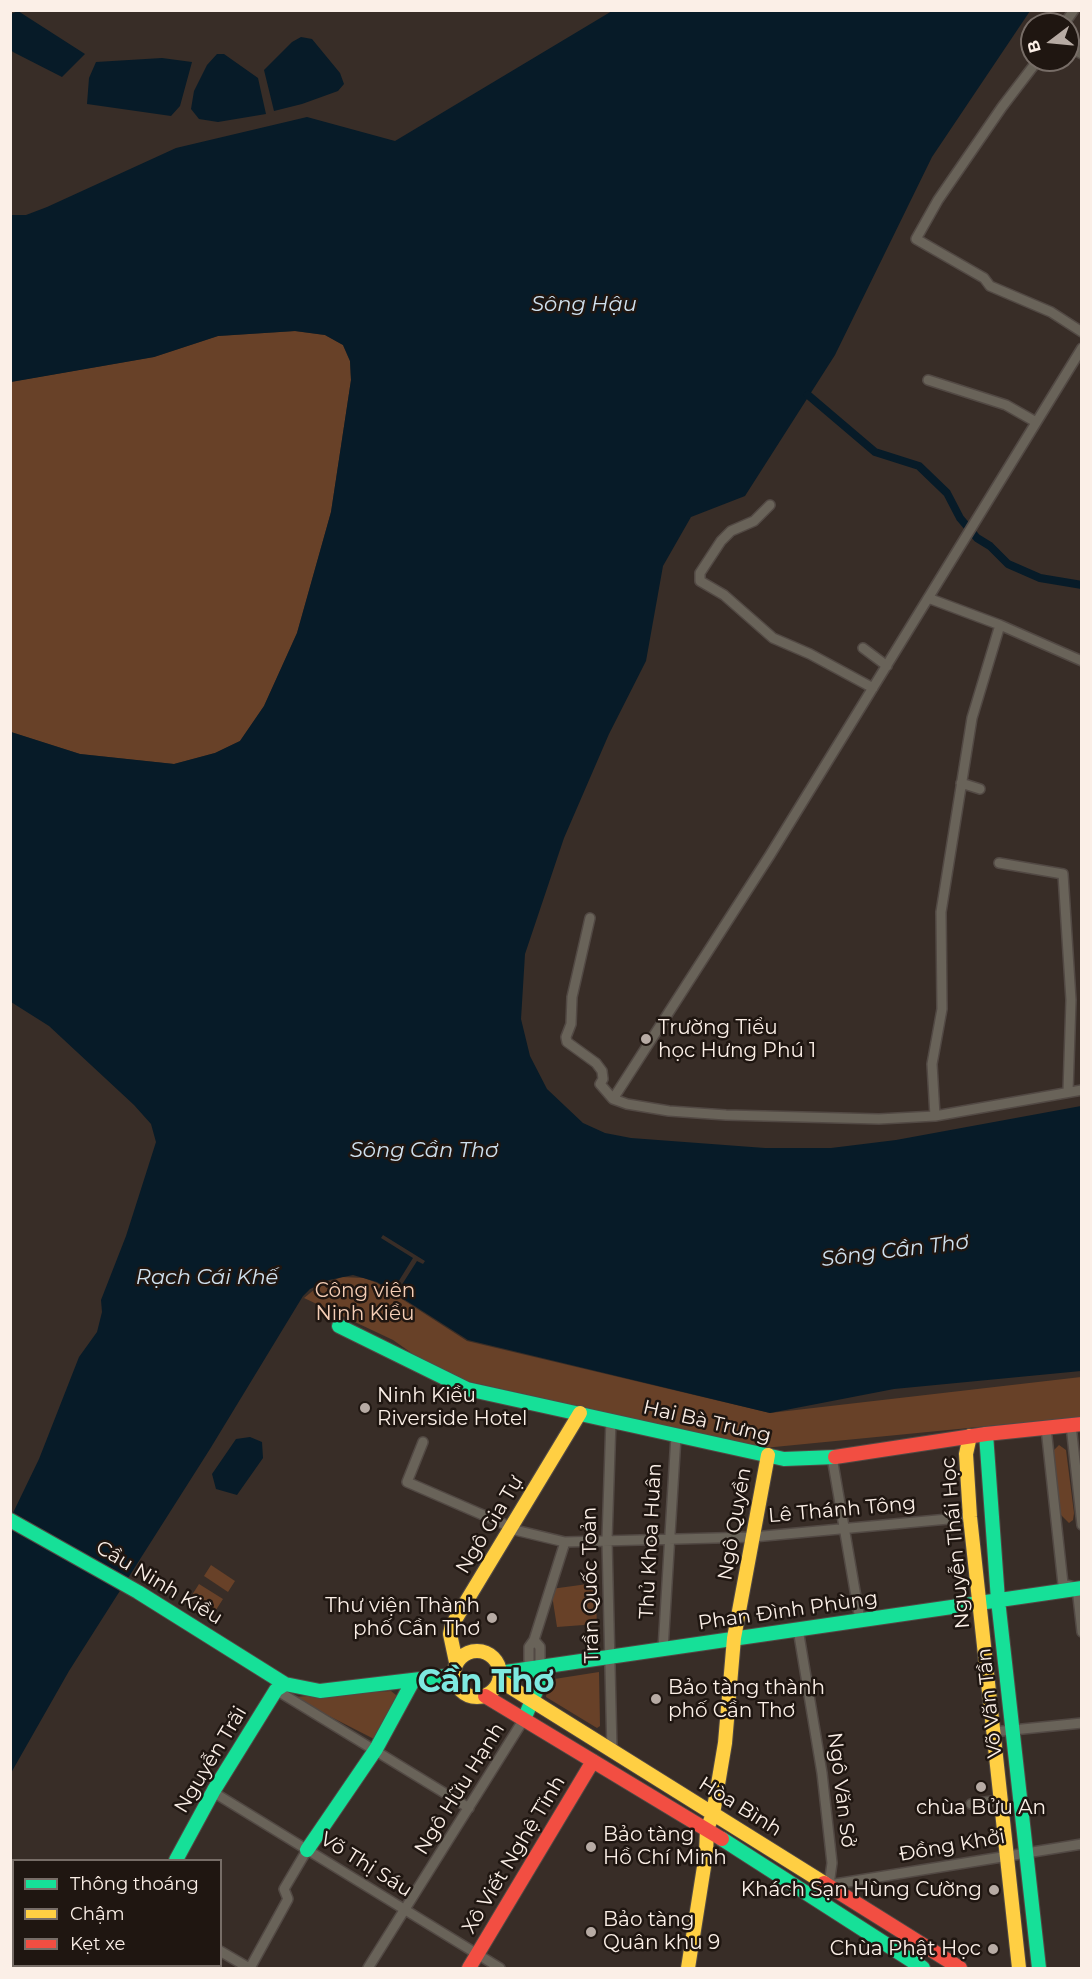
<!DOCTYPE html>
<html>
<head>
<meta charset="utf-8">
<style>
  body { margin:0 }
  #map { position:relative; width:1092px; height:1979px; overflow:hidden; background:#382d27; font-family:Montserrat,sans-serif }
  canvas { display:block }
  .frame { position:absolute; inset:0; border:12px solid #fbefe7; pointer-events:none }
  .legend { position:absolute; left:12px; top:1859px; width:210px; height:108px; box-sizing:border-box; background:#1f1611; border:2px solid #776d67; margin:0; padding:8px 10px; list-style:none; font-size:18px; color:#fbefe7 }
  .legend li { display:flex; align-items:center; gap:12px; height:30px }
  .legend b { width:30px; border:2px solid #776d67 }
  .north { position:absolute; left:1020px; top:12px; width:60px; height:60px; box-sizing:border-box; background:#1f1611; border:2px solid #776d67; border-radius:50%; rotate:254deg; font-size:16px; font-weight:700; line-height:24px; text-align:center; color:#fbefe7 }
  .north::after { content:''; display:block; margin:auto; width:21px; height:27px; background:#b7aba4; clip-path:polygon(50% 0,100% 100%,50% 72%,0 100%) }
</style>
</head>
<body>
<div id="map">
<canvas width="1092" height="1979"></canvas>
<div class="frame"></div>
<ul class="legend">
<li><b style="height:8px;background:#16e098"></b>Thông thoáng</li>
<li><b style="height:8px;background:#ffcf43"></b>Chậm</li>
<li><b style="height:8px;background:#f24e42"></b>Kẹt xe</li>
</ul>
<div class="north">B</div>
</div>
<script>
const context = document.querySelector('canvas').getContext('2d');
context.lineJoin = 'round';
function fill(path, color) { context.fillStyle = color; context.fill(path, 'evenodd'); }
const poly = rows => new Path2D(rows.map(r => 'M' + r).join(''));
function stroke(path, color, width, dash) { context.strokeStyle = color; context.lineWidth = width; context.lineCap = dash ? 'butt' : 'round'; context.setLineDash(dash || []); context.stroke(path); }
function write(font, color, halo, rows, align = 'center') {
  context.font = font + ' Montserrat,sans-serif'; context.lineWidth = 5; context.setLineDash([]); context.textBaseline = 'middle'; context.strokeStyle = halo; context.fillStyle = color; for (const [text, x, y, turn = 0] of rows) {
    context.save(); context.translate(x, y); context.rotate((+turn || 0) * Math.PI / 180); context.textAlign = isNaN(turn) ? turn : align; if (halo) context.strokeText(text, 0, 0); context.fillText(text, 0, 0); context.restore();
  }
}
fill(poly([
  [295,331,325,335,343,345,350,361,351,380,331,512,297,633,264,706,240,741,215,753,174,764,80,754,11,732,10,382,154,357,218,336],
  [342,1277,364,1278,377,1283,467,1341,770,1413,1081,1377,1081,1417,764,1448,466,1381,423,1361,393,1340,304,1298,320,1285],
  [1059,1445,1066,1450,1074,1513,1073,1520,1069,1523,1060,1514,1053,1451],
  [211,1565,235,1581,228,1592,204,1576],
  [595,1583,597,1624,557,1627,551,1589],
  [199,1584,223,1599,216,1610,192,1595],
  [599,1672,600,1726,597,1728,546,1697,548,1680],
  [391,1691,401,1699,374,1739,292,1697]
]), '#684128');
fill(poly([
  [18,11,85,54,62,77,13,52,11,50,11,14],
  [612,11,1030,11,932,157,835,355,745,496,691,517,663,566,646,661,609,734,564,838,525,954,521,1019,530,1056,547,1089,583,1123,605,1133,631,1138,765,1148,831,1148,896,1140,1081,1106,1081,1371,894,1389,770,1413,468,1340,377,1282,353,1275,329,1280,310,1289,303,1296,210,1449,69,1671,11,1773,11,1517,39,1459,79,1357,97,1332,102,1312,101,1300,126,1236,156,1142,151,1124,134,1105,49,1026,11,1002,11,732,80,754,174,764,215,753,240,741,264,706,297,633,331,512,351,380,350,361,343,345,325,335,295,331,218,336,154,357,11,382,11,215,26,215,47,207,176,148,307,117,395,141],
  [301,37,312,39,340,73,344,84,338,91,302,104,274,111,264,70,292,42],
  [217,54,224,54,258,78,266,114,218,122,199,119,191,109,194,91,207,65],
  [162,58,192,62,180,106,171,116,87,104,89,78,96,62],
  [250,1437,262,1442,263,1458,237,1495,216,1489,212,1474,236,1439]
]), '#071b28');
fill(poly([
  [383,1235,425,1261,423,1264,417,1261,396,1294,392,1292,413,1258,381,1238]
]), '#382d27');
stroke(poly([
  [808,395,875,452,919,466,947,493,960,518,977,538,990,546,1008,564,1040,578,1082,585]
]), '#071b28', 8);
const street = poly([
  [1064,24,1074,10],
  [1068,46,1082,54],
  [1038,60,1002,107,938,200,916,239,984,278,990,286,1051,312,1082,332],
  [1082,348,770,855,613,1099,627,1104,669,1111,726,1115,879,1119,935,1116,1082,1090],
  [928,380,1006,405,1036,422],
  [770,505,754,521,731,531,721,541,700,573,700,581,724,595,773,638,810,654,873,688],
  [928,598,1000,625],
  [863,648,887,666],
  [961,783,980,789],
  [999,863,1063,874,1071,1000,1068,1092],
  [590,918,572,997,571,1024,566,1037,567,1042,596,1063,602,1071,603,1079,600,1084,613,1099],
  [935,1116,932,1064,942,1009,941,912,972,718,1000,625,1082,661],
  [611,1419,607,1540,612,1751],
  [1071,1425,1082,1525],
  [1046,1428,1063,1584,1075,1587],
  [423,1442,407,1482,506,1525,511,1529,565,1542,753,1537,970,1517],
  [832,1457,860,1620],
  [1077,1588,1082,1632],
  [798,1629,822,1773,832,1863,829,1885,1082,1844],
  [534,1640,540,1647,540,1667],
  [663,1649,676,1436],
  [529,1668,529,1647,534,1640,565,1542],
  [276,1690,469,1808],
  [993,1732,1082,1723],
  [213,1792,500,1968],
  [971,1804,999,1800],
  [220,1951,249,1968],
  [199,1968,200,1966],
  [250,1968,288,1899,284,1889,307,1850],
  [368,1968,524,1719]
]);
const fast = poly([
  [339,1326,467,1389,784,1459,835,1457],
  [986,1434,998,1600,1039,1968],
  [10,1520,138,1592,285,1684],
  [499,1673,1082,1588],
  [524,1719,538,1687,540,1667],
  [722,1839,923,1968],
  [307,1850,376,1749,413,1681],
  [176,1860,214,1790,276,1690,285,1684,320,1691,454,1675],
  [118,1968,120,1966]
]);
const slow = poly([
  [970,1436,966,1454,970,1517,1019,1968],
  '454 1674a23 23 0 1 1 46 0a23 23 0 1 1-46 0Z',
  [456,1662,450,1634,452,1625,580,1413],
  [499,1680,824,1883],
  [688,1968,706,1854,707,1829,713,1814,725,1743,734,1638,768,1455]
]);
const jam = poly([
  [835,1457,986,1434,1082,1424],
  [485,1696,722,1839],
  [824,1883,960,1968],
  [469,1968,593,1761]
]);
stroke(street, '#524944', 12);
stroke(fast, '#524944', 16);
stroke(slow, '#524944', 16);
stroke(jam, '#524944', 16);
stroke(street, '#696359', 9);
stroke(fast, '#16e098', 14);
stroke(slow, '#ffcf43', 14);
stroke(jam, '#f24e42', 14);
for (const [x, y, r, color] of [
  [646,1039,6,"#b7aba4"],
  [365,1408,6,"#b7aba4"],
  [492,1618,6,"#b7aba4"],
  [656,1699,6,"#b7aba4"],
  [981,1787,6,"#b7aba4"],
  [591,1847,6,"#b7aba4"],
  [994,1890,6,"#b7aba4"],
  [591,1932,6,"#b7aba4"],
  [993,1949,6,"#b7aba4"]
]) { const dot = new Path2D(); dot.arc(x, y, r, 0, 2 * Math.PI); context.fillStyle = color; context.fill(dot); stroke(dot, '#1f1611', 2); }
write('20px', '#fbefe7', '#1f1611', [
  ["Trường Tiểu",658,1028],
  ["học Hưng Phú 1",658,1051],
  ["Ninh Kiều",377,1396],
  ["Riverside Hotel",377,1419],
  ["Thư viện Thành",480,1606,"right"],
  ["phố Cần Thơ",480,1629,"right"],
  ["Bảo tàng thành",668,1688],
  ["phố Cần Thơ",668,1711],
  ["chùa Bửu An",981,1808,"center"],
  ["Bảo tàng",603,1835],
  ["Hồ Chí Minh",603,1858],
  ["Khách Sạn Hùng Cường",982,1890,"right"],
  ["Bảo tàng",603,1920],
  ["Quân khu 9",603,1943],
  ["Chùa Phật Học",981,1949,"right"]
], 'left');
write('20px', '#f5ceb6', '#1f1611', [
  ["Công viên",365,1291],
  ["Ninh Kiều",365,1314]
]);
write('20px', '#fbefe7', '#1f1611', [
  ["Hai Bà Trưng",707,1422,13],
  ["Lê Thánh Tông",842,1510,-5],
  ["Ngô Quyền",735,1524,-80],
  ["Ngô Gia Tự",490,1525,-59],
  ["Thủ Khoa Huân",651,1541,-87],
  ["Nguyễn Thái Học",956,1543,-95],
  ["Cầu Ninh Kiều",159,1583,31],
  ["Trần Quốc Toản",591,1585,-91],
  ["Phan Đình Phùng",788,1611,-8],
  ["Võ Văn Tần",990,1703,-96],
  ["Nguyễn Trãi",211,1760,-59],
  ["Ngô Hữu Hạnh",460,1789,-58],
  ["Ngô Văn Sở",841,1790,83],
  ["Hòa Bình",740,1807,32],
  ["Đồng Khởi",952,1846,-10],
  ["Xô Viết Nghệ Tĩnh",514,1855,-59],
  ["Võ Thị Sáu",366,1865,32]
]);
write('italic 21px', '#cfe1ef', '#1f1611', [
  ["Sông Hậu",584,305],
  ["Sông Cần Thơ",424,1151],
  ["Sông Cần Thơ",895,1251,-7],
  ["Rạch Cái Khế",207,1278]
]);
write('bold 32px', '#7ee9e0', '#1f1611', [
  ["Cần Thơ",486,1683]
]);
</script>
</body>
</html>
